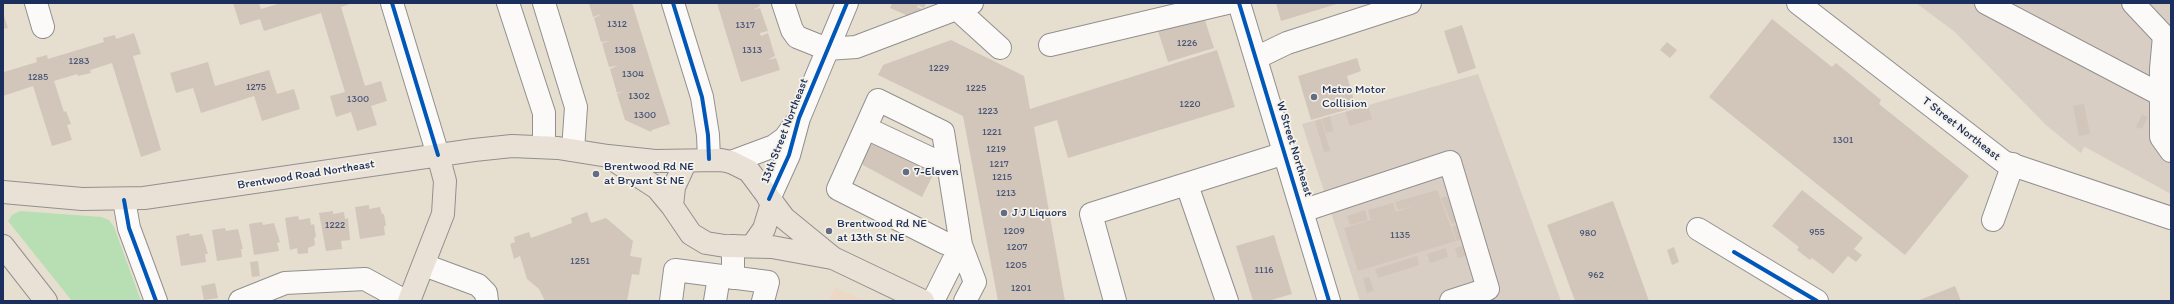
<!DOCTYPE html>
<html>
<head>
<meta charset="utf-8">
<style>
  body { margin:0 }
  #map { position:relative; width:2174px; height:304px; overflow:hidden; background:#e6decf; font-family:Itim,sans-serif }
  canvas { display:block }
  .frame { position:absolute; inset:0; border:4px solid #1b2f5e; pointer-events:none }
</style>
</head>
<body>
<div id="map">
<canvas width="2174" height="304"></canvas>
<div class="frame"></div>
</div>
<script>
const context = document.querySelector('canvas').getContext('2d');
context.lineJoin = 'round';
function fill(path, color) { context.fillStyle = color; context.fill(path, 'evenodd'); }
const poly = rows => new Path2D(rows.map(r => 'M' + r).join(''));
function stroke(path, color, width, dash) { context.strokeStyle = color; context.lineWidth = width; context.lineCap = dash ? 'butt' : 'round'; context.setLineDash(dash || []); context.stroke(path); }
function write(font, color, halo, rows, align = 'center') {
  context.font = font + ' Itim,sans-serif'; context.lineWidth = 3.5; context.setLineDash([]); context.textBaseline = 'middle'; context.strokeStyle = halo; context.fillStyle = color; for (const [text, x, y, turn = 0] of rows) {
    context.save(); context.translate(x, y); context.rotate((+turn || 0) * Math.PI / 180); context.textAlign = isNaN(turn) ? turn : align; if (halo) context.strokeText(text, 0, 0); context.fillText(text, 0, 0); context.restore();
  }
}
fill(poly([
  [835,287,865,301,828,301]
]), '#ecd9c5');
fill(poly([
  [1916,3,2171,3,2171,194,2087,148,2084,147,2081,153,2068,143,2046,125,1955,32],
  [1478,74,1561,301,1360,301,1302,124]
]), '#d9cec3');
fill(poly([
  [20,211,101,217,109,220,114,227,141,301,72,301,8,221,12,215]
]), '#b7dfb3');
fill(poly([
  [233,3,259,3,261,9,281,3,353,3,341,7,365,86,381,81,387,101,371,106,377,125,357,131,351,112,336,117,330,96,345,92,321,13,264,31,260,19,240,25],
  [589,3,632,3,670,124,652,130,651,132,625,120,617,94,624,91,617,93,610,69,617,66,609,67,602,43,610,41,601,42,594,18,602,14,593,17],
  [717,3,759,3,760,6,753,10,760,8,768,31,760,33,761,36,768,33,775,56,768,60,776,58,780,70,741,82],
  [892,3,926,3,924,8,918,5,917,7,924,10,913,18,890,8],
  [1276,3,1340,3,1281,21],
  [3,13,8,28,3,29],
  [1204,17,1214,48,1168,62,1158,31],
  [1772,19,1832,67,1836,63,1881,100,1879,104,1969,176,1905,255,1709,97],
  [1462,25,1476,68,1458,74,1444,31],
  [134,33,141,54,133,56,161,150,141,157,112,63,90,70,91,73,78,76,77,74,54,81,64,112,66,111,71,124,67,125,72,140,52,146,33,86,3,96,3,69,4,72,37,62,36,58,47,55,48,59,104,42,103,38,115,35,116,39],
  [951,40,1024,76,1030,109,1217,50,1235,107,1068,158,1057,120,1034,127,1065,301,998,301,963,116,878,75,883,65],
  [1667,42,1677,50,1670,58,1660,50],
  [1357,58,1361,71,1347,76,1356,107,1311,120,1298,76],
  [208,62,215,86,269,70,277,94,294,89,300,109,262,121,254,96,201,113,193,88,176,93,170,73],
  [2084,104,2090,134,2079,136,2073,106],
  [1368,105,1372,119,1350,126,1345,112],
  [2142,114,2148,117,2142,129,2136,127],
  [1330,116,1333,131,1326,133,1322,119],
  [1321,119,1330,151,1324,152,1315,121],
  [873,135,938,165,922,197,863,165,863,163,860,161],
  [1437,190,1456,241,1358,271,1344,228,1374,219,1370,219,1368,210,1393,203,1396,212,1414,206,1398,210,1395,202],
  [1802,190,1863,238,1854,249,1862,255,1856,262,1848,256,1833,274,1812,258,1810,260,1797,250,1799,247,1772,226],
  [1447,196,1457,222,1452,224,1441,198],
  [1613,201,1649,301,1575,301,1547,225],
  [369,205,369,209,380,207,382,214,384,214,386,226,384,226,385,235,360,239,355,207],
  [1365,210,1368,220,1350,225,1347,216],
  [333,211,333,214,344,212,345,219,348,218,350,240,341,241,342,249,326,251,319,213],
  [587,212,591,223,606,218,633,241,630,256,642,258,639,275,632,274,627,301,545,301,539,289,527,279,520,256,514,259,510,244,515,242,514,237,529,232,531,238,572,223,571,218],
  [298,216,299,220,310,218,311,225,314,224,316,237,314,238,315,245,308,248,308,253,298,254,297,248,290,250,285,218],
  [262,222,263,225,274,223,280,242,277,243,279,251,254,255,249,224],
  [1457,225,1462,239,1457,241,1452,227],
  [225,228,226,231,238,229,243,249,241,249,242,257,217,261,212,230],
  [189,233,190,236,202,234,208,254,205,254,206,262,181,266,176,236],
  [1274,235,1292,294,1268,301,1253,301,1236,246],
  [1466,245,1469,255,1458,258,1455,248],
  [1674,247,1679,262,1672,265,1667,250],
  [1446,248,1448,257,1430,263,1427,254],
  [1417,256,1419,265,1378,278,1375,269],
  [258,261,260,276,252,277,250,262],
  [1369,277,1374,291,1367,293,1363,278],
  [215,283,218,298,204,300,201,286],
  [1955,286,1961,301,1917,301]
]), '#d2c6bb');
const minor = poly([
  [36,3,43,27],
  [392,3,438,155],
  [508,3,544,113,544,147],
  [544,3,576,107,573,150],
  [673,3,702,97,708,135,709,159],
  [783,3,792,30,797,37,827,49,856,47,972,3],
  [1239,3,1329,301],
  [1798,3,2004,162,2171,218],
  [1986,3,2171,100],
  [2133,3,2164,36,2161,69,2161,137,2171,151],
  [957,9,1000,48],
  [1050,45,1227,3],
  [1256,58,1287,43,1410,3],
  [866,128,949,167],
  [731,162,774,146,785,138,795,124],
  [1187,185,1227,301],
  [769,199,789,155,799,118,847,3],
  [124,200,129,228,156,301],
  [1302,211,1450,162,1488,289,1451,301],
  [1993,220,2013,164],
  [1698,229,1817,301],
  [961,245,945,243,838,189,878,100,943,132,961,245,975,282,965,301],
  [733,246,733,278],
  [424,265,478,285,486,293,487,301],
  [240,301,285,283,365,279,405,301],
  [671,301,675,270,768,282,763,301],
  [715,301,719,277],
  [933,301,961,245],
  [1115,301,1091,214,1285,153]
]);
const major = poly([
  [612,159,657,188,672,206,691,234,706,243,725,246,772,247,832,258],
  [3,192,82,199,144,198,474,150,512,146,558,148,608,156,655,161,721,160,731,162,749,171,784,218,833,258,923,301],
  [672,206,674,187,686,161],
  [3,246,46,301],
  [752,246,764,229,772,203],
  [409,301,443,214,445,181,438,155]
]);
stroke(minor, '#919090', 24);
stroke(major, '#919090', 24);
stroke(minor, '#fbfaf8', 22);
stroke(major, '#e9e1d5', 22);
stroke(poly([
  [392,3,438,155],
  [673,3,702,97,708,135,709,159],
  [1239,3,1329,301],
  [769,199,789,155,799,118,847,3],
  [124,200,129,228,156,301],
  [1734,252,1817,301]
]), '#0057b8', 4);
for (const [x, y, r, color] of [
  [1314,97,4,"#626c86"],
  [906,172,4,"#626c86"],
  [596,174,4,"#626c86"],
  [1004,213,4,"#626c86"],
  [829,231,4,"#626c86"]
]) { const dot = new Path2D(); dot.arc(x, y, r, 0, 2 * Math.PI); context.fillStyle = color; context.fill(dot); stroke(dot, '#f7f3e8', 1.5); }
write('10px', '#4b5676', null, [
  ["1312",617,24],
  ["1317",745,25],
  ["1226",1187,43],
  ["1308",625,50],
  ["1313",752,50],
  ["1283",79,61],
  ["1229",939,68],
  ["1304",633,74],
  ["1285",38,77],
  ["1275",256,87],
  ["1225",976,88],
  ["1302",639,96],
  ["1300",358,99],
  ["1220",1190,104],
  ["1223",988,111],
  ["1300",645,115],
  ["1221",992,132],
  ["1301",1843,140],
  ["1219",996,149],
  ["1217",999,164],
  ["1215",1002,177],
  ["1213",1006,193],
  ["1222",335,225],
  ["1209",1014,231],
  ["955",1817,232],
  ["980",1588,233],
  ["1135",1400,235],
  ["1207",1017,247],
  ["1251",580,261],
  ["1205",1016,265],
  ["1116",1264,270],
  ["962",1596,275],
  ["1201",1021,288]
]);
write('12px', '#1b2f5e', '#f7f3e8', [
  ["Metro Motor",1322,90],
  ["Collision",1322,104],
  ["Brentwood Rd NE",604,167],
  ["at Bryant St NE",604,181],
  ["7-Eleven",914,172],
  ["J J Liquors",1012,213],
  ["Brentwood Rd NE",837,224],
  ["at 13th St NE",837,238]
], 'left');
write('12px', '#1b2f5e', '#f7f3e8', [
  ["T Street Northeast",1961,129,38],
  ["13th Street Northeast",785,131,-69],
  ["W Street Northeast",1294,149,73],
  ["Brentwood Road Northeast",306,175,-9]
]);
</script>
</body>
</html>
